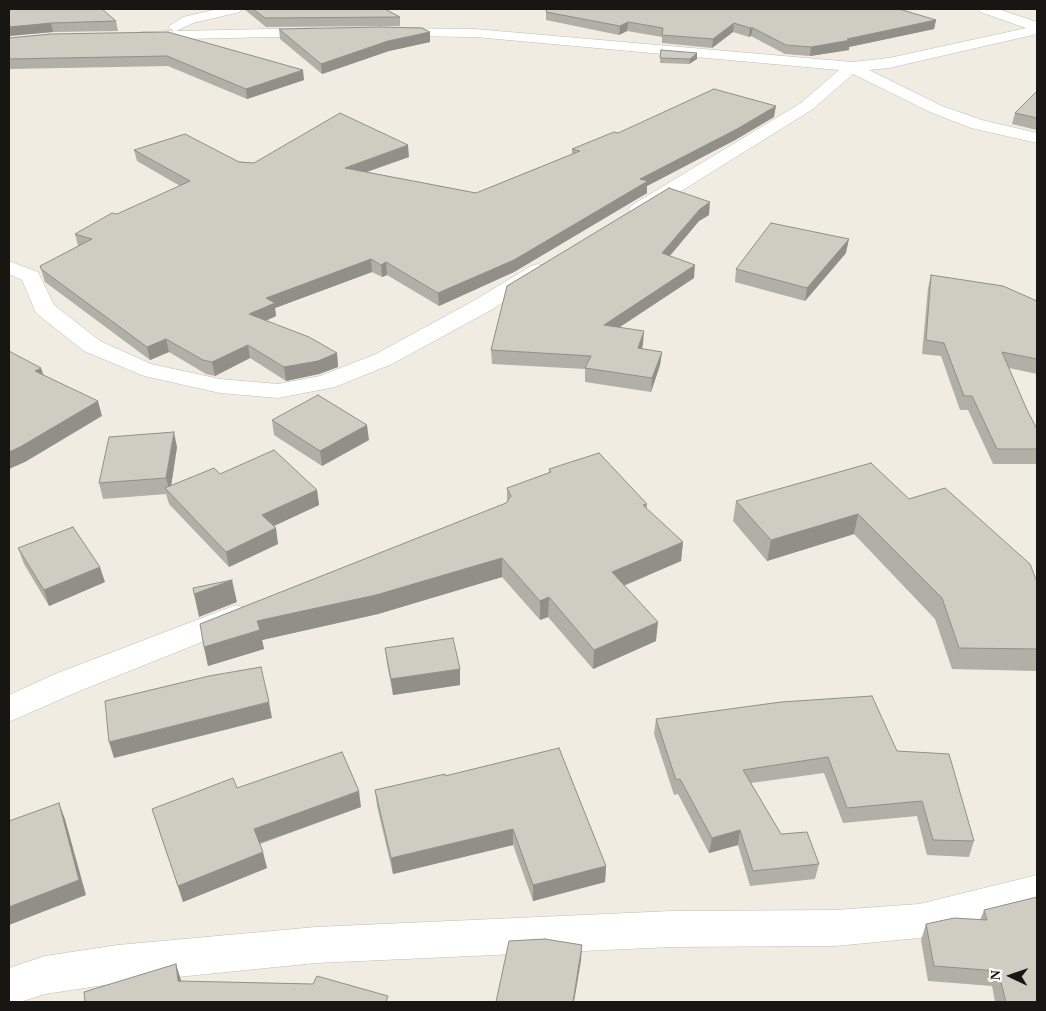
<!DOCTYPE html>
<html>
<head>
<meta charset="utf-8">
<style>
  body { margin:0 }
  #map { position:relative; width:1046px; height:1011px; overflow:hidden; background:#f0ece1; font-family:Georgia,serif }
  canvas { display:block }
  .frame { position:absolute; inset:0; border:10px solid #171612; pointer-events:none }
  .north { position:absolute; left:986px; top:951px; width:50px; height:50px; -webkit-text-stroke:4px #fff; paint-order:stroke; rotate:273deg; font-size:14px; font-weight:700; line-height:20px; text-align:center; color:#171612 }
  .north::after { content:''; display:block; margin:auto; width:18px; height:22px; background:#171612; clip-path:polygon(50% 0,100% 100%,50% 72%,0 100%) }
</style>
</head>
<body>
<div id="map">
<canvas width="1046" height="1011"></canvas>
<div class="frame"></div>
<div class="north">N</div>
</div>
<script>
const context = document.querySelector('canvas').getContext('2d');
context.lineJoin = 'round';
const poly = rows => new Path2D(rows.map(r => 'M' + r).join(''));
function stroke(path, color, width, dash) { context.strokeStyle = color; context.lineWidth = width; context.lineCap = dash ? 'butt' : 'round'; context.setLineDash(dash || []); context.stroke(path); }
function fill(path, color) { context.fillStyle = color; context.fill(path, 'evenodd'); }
const minor = poly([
  [218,9,242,9,240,12,193,23,176,31,316,28,321,29,323,32,321,35,316,36,142,40,137,39,135,36,137,33,142,32,174,31,168,27,183,17,218,9],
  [978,9,998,9,1037,22,1037,34,889,68,869,70,942,106,982,120,1037,133,1037,143,971,128,930,112,853,74,813,109,646,213,639,215,632,213,629,209,632,205,801,103,839,70,475,37,392,36,387,35,385,32,387,29,392,28,475,29,852,62,889,58,1026,28,980,12,978,9],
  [9,261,38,272,54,305,100,341,151,364,220,379,278,384,320,376,376,354,475,300,531,266,538,264,545,266,548,270,545,274,491,310,392,364,335,387,278,398,220,393,144,376,84,351,36,313,22,280,9,274,9,261],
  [236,605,247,608,251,616,247,624,77,692,9,722,9,695,55,674,236,605],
  [1037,875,1037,909,919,938,835,946,672,947,316,963,118,983,45,994,20,1002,9,1002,9,968,45,956,118,945,316,927,672,911,835,910,919,904,1037,875]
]);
stroke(minor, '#bfbcb1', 1);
fill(minor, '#fff');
fill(poly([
  [9,9,116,21,118,31,53,32,9,36],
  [244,9,385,9,400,17,400,26,266,27],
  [546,12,936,20,934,29,849,47,849,50,810,56,785,54,751,36,749,37,733,32,712,48,662,43,662,37,627,31,619,35,546,20],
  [279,29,430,32,430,42,389,51,322,74,280,39],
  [51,34,304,80,247,99,168,66,9,69,9,38],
  [661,50,697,59,689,64,660,63],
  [1037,91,1037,130,1012,124,1015,113],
  [774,117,735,140,647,186,647,193,514,272,439,306,387,275,382,277,372,272,275,308,276,316,266,321,337,353,338,367,319,374,286,381,250,358,215,376,206,374,169,352,150,360,45,282,40,266,78,246,75,234,180,186,137,161,134,150,254,163,409,157,367,172,476,193,572,154,572,149,618,133],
  [709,215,699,221,670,256,694,278,620,327,643,344,642,349,662,352,660,365,651,392,585,382,585,369,492,364,491,350,507,286],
  [846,253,805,301,735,282,736,269],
  [931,275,1037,301,1037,374,1009,368,1027,410,1037,429,1037,464,993,464,968,410,960,410,941,356,922,354,928,288],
  [272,420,369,440,322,466,274,435],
  [177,447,171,486,220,474,317,490,319,505,274,526,278,544,229,567,169,504,166,494,103,499,99,483],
  [549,469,647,504,647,509,683,542,681,561,624,586,656,641,593,669,548,617,540,620,502,577,378,614,262,640,264,649,208,666,204,647,506,503,507,502,507,488,549,473],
  [909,499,1037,582,1037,671,952,669,935,619,854,534,767,561,733,521,736,501],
  [18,548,105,582,49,606,24,564],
  [385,648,460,669,460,685,393,695,387,664],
  [656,719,897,751,974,841,969,857,927,855,917,816,843,823,824,773,751,783,781,834,819,864,815,879,750,886,738,845,709,853,678,794,674,795,654,734],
  [445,776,606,866,605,882,533,901,513,845,393,874,377,806,375,790],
  [237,788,361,807,260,844,267,868,183,902,152,809],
  [984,910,1037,1002,995,1002,992,986,928,981,921,940,926,924,980,920]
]), '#b2afa6');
fill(poly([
  [936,20,934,29,849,47,849,50,810,56,811,47],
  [628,22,627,31,619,35,620,26],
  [51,23,53,32,9,36,9,27],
  [734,23,733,32,712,48,713,39],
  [750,28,753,28,751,36,749,37],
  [430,32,430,42,389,51,322,74,321,64,388,41],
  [697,53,697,59,689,64,690,59],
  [303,70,304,80,247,99,246,89],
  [776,106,774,117,735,140,647,186,647,193,514,272,439,306,438,293,640,179],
  [408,145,409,157,346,179,345,168],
  [710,202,709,215,699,221,661,266,662,253,700,209],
  [849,239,846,253,805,301,807,288],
  [371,259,372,272,275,308,276,316,251,327,249,314,266,298],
  [386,262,387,275,382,277,381,265],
  [695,265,694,278,603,338,604,325],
  [644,331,643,344,637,362,638,348],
  [166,339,169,352,150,360,147,347],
  [248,345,250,358,215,376,212,362],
  [662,352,660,365,651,392,652,378],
  [337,353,338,367,319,374,286,381,284,367],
  [41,368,46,382,35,371],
  [98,401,102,416,25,462,9,469,9,452],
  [367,425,369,440,322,466,320,451],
  [174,432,177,447,170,493,166,478],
  [317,490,319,505,265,530,262,515],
  [858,514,854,534,767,561,771,540],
  [276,528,278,544,229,567,226,552],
  [683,542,681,561,610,591,612,572],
  [502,558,502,577,378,614,262,640,264,649,208,666,204,647,257,621],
  [100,567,105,582,49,606,44,590],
  [232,580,237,602,199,617,194,594],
  [549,597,548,617,540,620,540,601],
  [658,622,656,641,593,669,594,650],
  [460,669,460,685,393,695,391,679],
  [269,702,272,718,114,758,109,742],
  [359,791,361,807,257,844,254,829],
  [59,803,65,819,86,895,9,925,9,907],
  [513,829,513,845,393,874,391,858],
  [740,830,738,845,709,853,712,838],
  [263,852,267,868,183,902,178,886],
  [606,866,605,882,533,901,533,885],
  [582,945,581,961,574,1002,573,1002],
  [176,964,182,983,178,981]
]), '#918f87');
const building = poly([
  [9,9,102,9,116,21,51,23,9,27,9,9],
  [253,9,385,9,400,17,265,18,253,9],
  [547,9,899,9,936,20,847,39,851,40,811,47,786,45,753,28,750,28,734,23,713,39,662,35,663,28,628,22,620,26,546,12,547,9],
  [381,27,422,28,430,32,388,41,321,64,279,29,381,27],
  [168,32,303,70,246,89,167,56,9,59,9,38,51,34,168,32],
  [661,50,697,53,690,59,660,58,661,50],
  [714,89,776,106,737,129,640,179,648,181,514,260,438,293,386,262,381,265,371,259,266,298,275,303,249,314,309,337,337,353,318,361,284,367,248,345,212,362,203,360,166,339,147,347,41,269,40,266,92,239,75,234,112,213,117,214,190,181,134,150,185,134,239,162,254,163,340,113,408,145,345,168,476,193,580,151,572,149,614,132,618,133,714,89],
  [1037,91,1037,118,1015,113,1037,91],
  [669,188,710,202,700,209,662,253,695,265,604,325,644,331,638,348,662,352,652,378,585,368,591,356,491,350,507,286,669,188],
  [771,223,849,239,807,288,736,269,771,223],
  [931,275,1003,286,1037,301,1037,359,1002,352,1027,410,1037,429,1037,449,997,449,972,396,964,396,944,343,926,340,931,275],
  [9,351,41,368,35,371,98,401,20,447,9,452,9,351],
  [318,395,367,425,320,451,272,420,318,395],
  [174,432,166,478,99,483,109,437,174,432],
  [274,450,317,490,262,515,276,528,226,552,165,488,214,468,220,474,274,450],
  [599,453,647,504,643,505,683,542,612,572,658,622,594,650,549,597,540,601,502,558,376,595,257,621,260,630,204,647,200,624,506,503,511,496,507,488,551,472,549,469,599,453],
  [871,463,909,499,945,488,1030,564,1037,582,1037,649,959,648,942,598,858,514,771,540,736,501,871,463],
  [73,527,100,567,44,590,18,548,73,527],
  [232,580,194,594,193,588,232,580],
  [453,638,460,669,391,679,385,648,453,638],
  [261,667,269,702,109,742,105,701,209,676,261,667],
  [872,696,897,751,949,754,974,841,933,840,922,801,847,808,828,757,743,770,781,834,807,832,819,864,753,871,740,830,712,838,680,779,676,780,656,719,781,702,872,696],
  [559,748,606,866,533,885,513,829,391,858,375,790,445,774,445,776,559,748],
  [342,752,359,791,254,829,263,852,178,886,152,809,233,778,237,788,342,752],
  [59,803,79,880,9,907,9,821,59,803],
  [1037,897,1037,1002,1006,1002,998,971,934,966,926,924,954,918,987,920,984,910,1037,897],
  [545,939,582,945,573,1002,496,1002,509,941,545,939],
  [176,964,178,981,313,984,317,976,388,996,386,1002,85,1002,84,992,176,964]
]);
fill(building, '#cfccc1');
stroke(building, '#918f87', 1);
</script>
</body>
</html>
